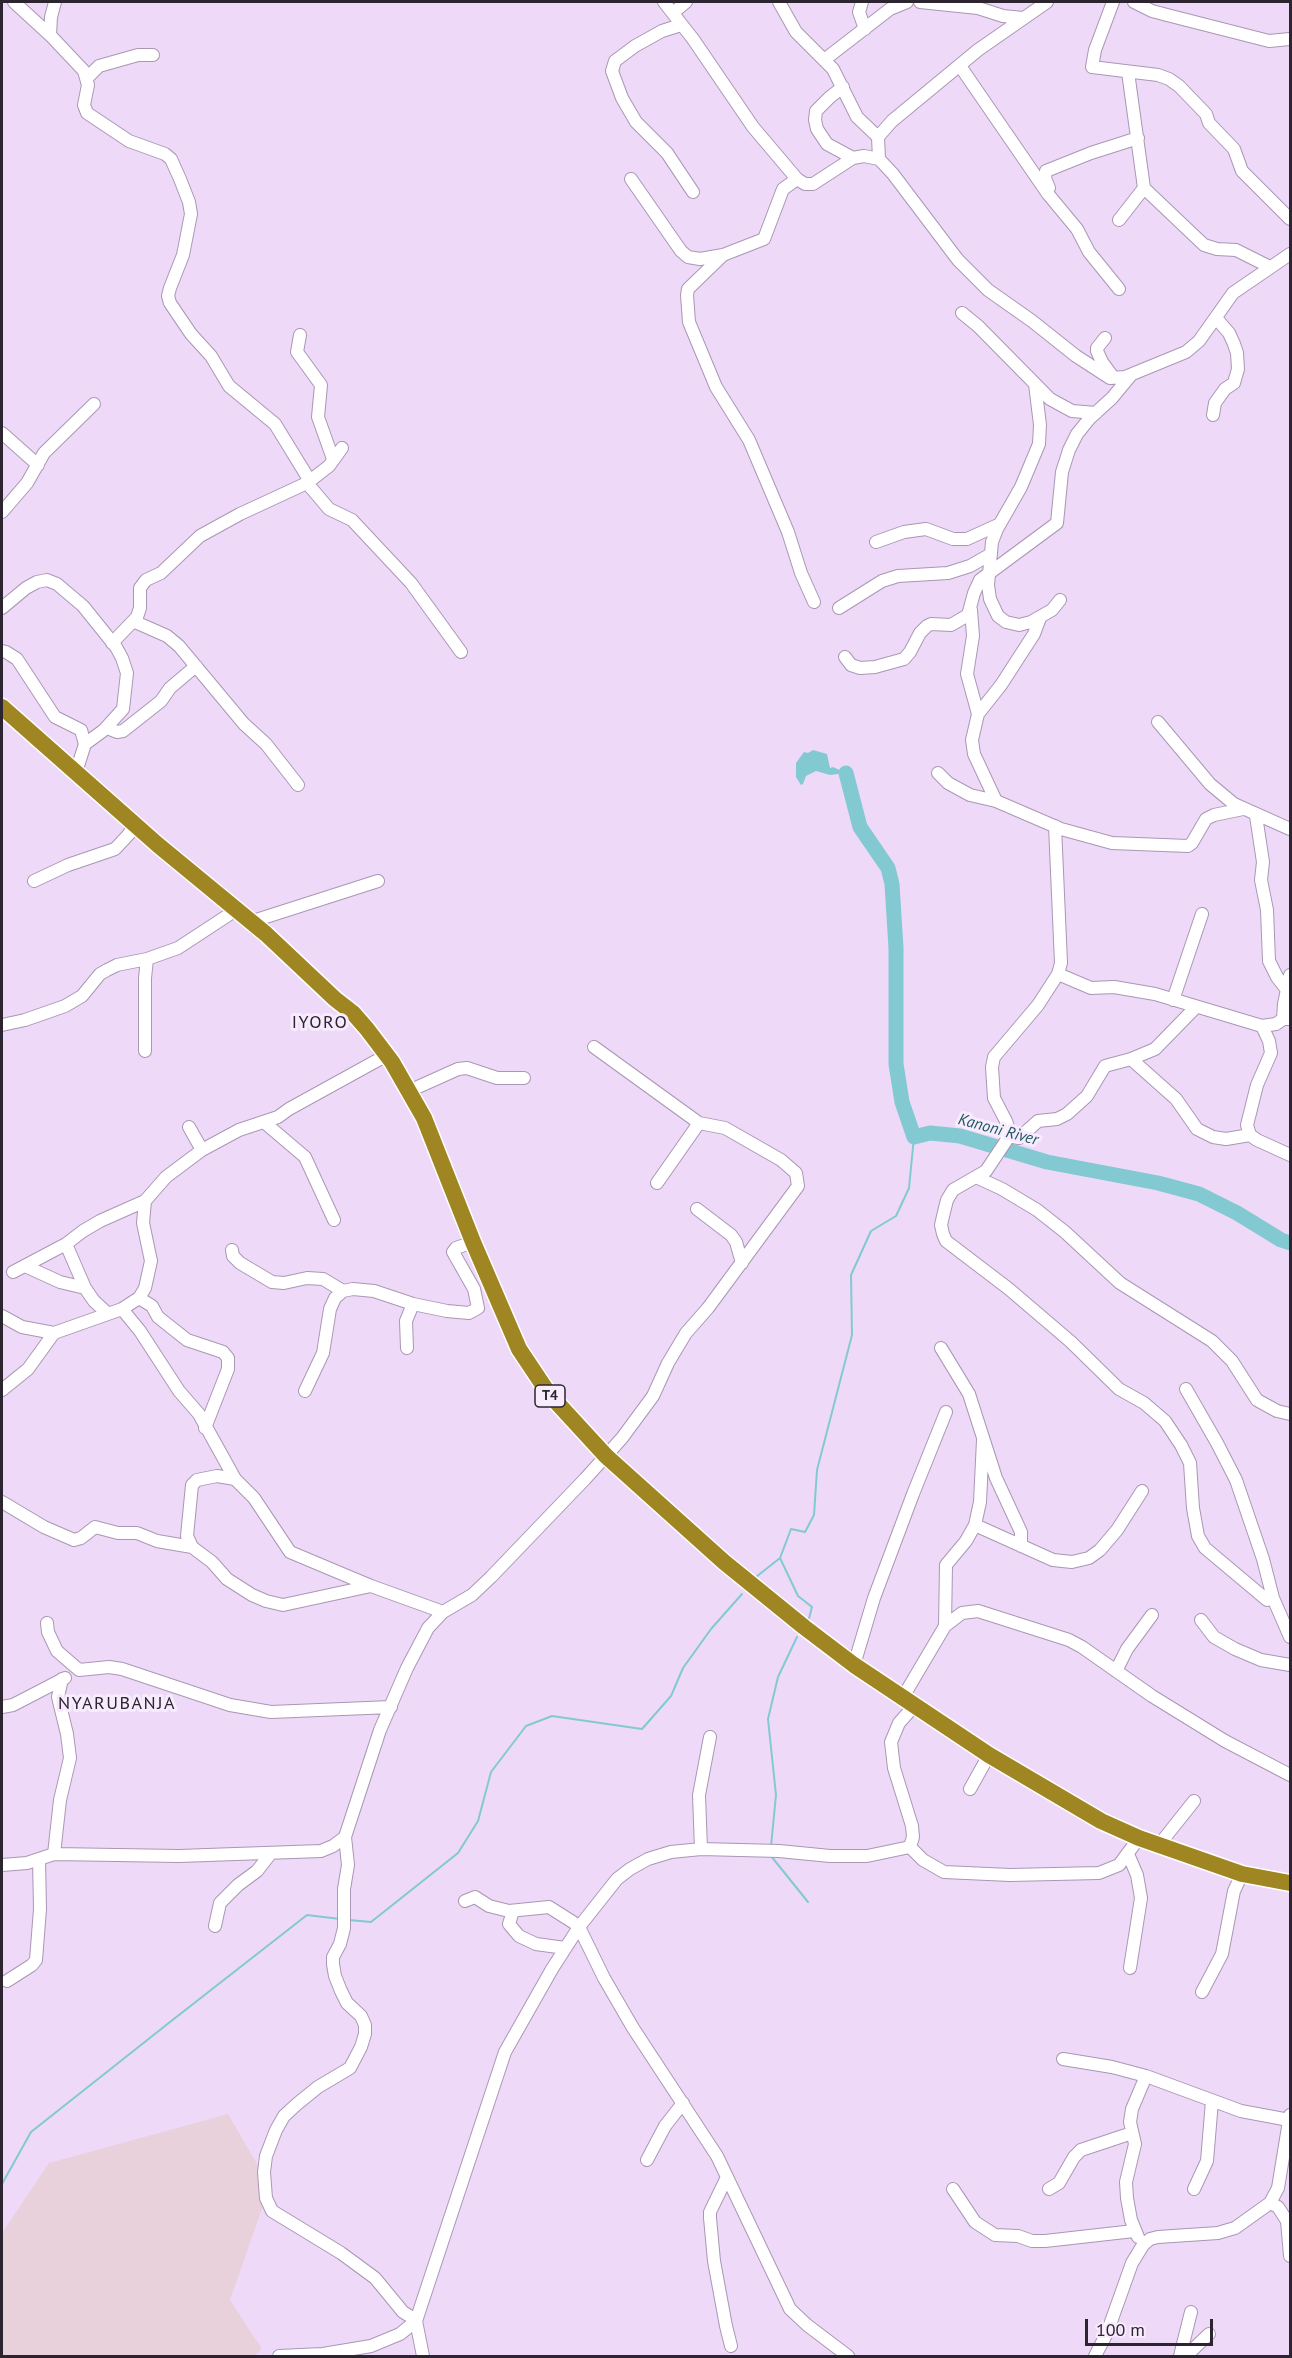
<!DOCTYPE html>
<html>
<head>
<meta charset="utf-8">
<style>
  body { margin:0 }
  #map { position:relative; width:1292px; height:2358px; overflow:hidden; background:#eedaf8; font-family:"PT Sans",sans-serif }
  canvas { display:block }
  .frame { position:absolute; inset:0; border:3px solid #2c2530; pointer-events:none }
  .scale { position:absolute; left:1085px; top:2319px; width:128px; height:27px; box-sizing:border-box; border:3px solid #2c2530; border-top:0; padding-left:8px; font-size:18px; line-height:21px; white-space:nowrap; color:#2c2530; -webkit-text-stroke:4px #f7ebfd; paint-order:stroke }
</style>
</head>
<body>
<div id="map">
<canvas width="1292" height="2358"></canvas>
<div class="frame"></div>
<div class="scale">100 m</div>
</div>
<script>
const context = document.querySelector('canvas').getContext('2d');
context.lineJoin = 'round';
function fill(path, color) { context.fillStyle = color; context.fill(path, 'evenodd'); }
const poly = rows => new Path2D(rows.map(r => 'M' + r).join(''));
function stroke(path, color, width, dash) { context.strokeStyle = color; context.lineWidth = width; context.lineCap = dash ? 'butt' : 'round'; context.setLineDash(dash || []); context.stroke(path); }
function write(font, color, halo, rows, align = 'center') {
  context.font = font + ' "PT Sans",sans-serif'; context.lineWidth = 6; context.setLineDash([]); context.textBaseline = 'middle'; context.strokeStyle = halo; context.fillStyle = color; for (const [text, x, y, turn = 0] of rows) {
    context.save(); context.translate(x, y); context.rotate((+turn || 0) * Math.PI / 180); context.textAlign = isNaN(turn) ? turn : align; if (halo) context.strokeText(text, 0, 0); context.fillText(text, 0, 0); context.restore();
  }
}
fill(poly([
  [228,2114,270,2186,230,2300,262,2349,254,2356,2,2356,2,2233,49,2163]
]), '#e9d1dc');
fill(poly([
  [813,750,827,754,830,768,833,767,846,773,830,775,816,771,806,776,803,784,801,785,796,777,796,763,804,752,808,753]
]), '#82c9d1');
stroke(poly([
  [780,1558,798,1596,812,1607,808,1622],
  [756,1577,780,1558,791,1529,805,1532,814,1515,817,1470,852,1335,851,1275,871,1231,896,1216,909,1188,914,1137],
  [771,1846,776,1795,768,1719,778,1677,797,1637],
  [771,1856,808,1902],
  [349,1920,371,1922,458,1853,478,1821,491,1772,526,1726,552,1716,642,1729,671,1696,683,1668,711,1629,742,1594],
  [2,2184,31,2132,170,2022,307,1915,340,1919]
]), '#82c9d1', 2);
stroke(poly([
  [846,773,860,827,888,868,892,884,896,948,896,1064,902,1102,914,1137,930,1133,960,1136,1047,1162,1158,1183,1199,1194,1237,1213,1281,1240,1290,1243]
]), '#82c9d1', 15);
const minor = poly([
  [14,2,50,35],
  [55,2,51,17,50,35,84,71,88,85,84,105,87,113,129,141,165,154,171,159,180,179,189,202,191,214,183,255,170,288,168,296,170,303,191,334,211,356,229,386,275,424,310,481],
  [664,2,693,39,753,127,797,179,805,184,813,184,853,158,864,156,879,159,893,174,958,260,988,290,1032,321,1076,356,1110,378,1125,377,1186,352,1199,341,1233,293,1290,254],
  [779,2,796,32,833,69,857,117,878,137],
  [862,2,859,12,865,29],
  [920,2,978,8,1003,16,1023,18],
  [1113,2,1095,50,1092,67,1158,75,1169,79,1179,86,1206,114,1209,123,1234,149,1242,171,1290,219],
  [1134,2,1152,11,1171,16,1269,41,1290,39],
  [673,13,686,2],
  [681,25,662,31,635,46,615,61,612,71,622,98,636,122,667,153,693,192],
  [824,60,890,9,907,2],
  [960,66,1048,194,1077,229,1089,252,1119,289],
  [87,78,99,66,138,55,153,55],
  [843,87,830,97,816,111,815,120,817,129,827,144,853,158],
  [879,159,878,137,892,121,978,50,1047,2],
  [631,179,681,251,688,257,700,259,723,255,764,239,783,189,797,179],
  [1049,188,1045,178,1046,171,1091,153,1138,138],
  [1144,188,1204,245,1217,249,1236,250,1270,267],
  [1119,220,1144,188,1128,72],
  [723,255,688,289,687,295,689,322,716,387,749,440,788,532,801,573,814,602],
  [962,313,978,326,1050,399,1072,411,1096,413],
  [300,335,297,352,321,385,318,417,333,459],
  [1105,338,1097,348,1097,351,1102,362,1113,377],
  [1035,384,1040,425,1039,444,1021,487,997,529,992,542,988,585,990,599,998,616,1006,622,1019,625,1031,622,1052,610,1060,600],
  [1213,415,1215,403,1225,389,1234,383,1238,369,1237,353,1234,344,1229,333,1216,318],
  [2,433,38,465],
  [307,483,329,509,352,520,411,583,461,652],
  [2,512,27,483,44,453,94,404],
  [876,542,904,532,926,529,953,539,967,539,1000,524],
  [2,608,26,588,37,582,47,580,57,584,83,606,116,647,122,658,127,673,123,709,104,730,85,744],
  [839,608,882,581,898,576,948,573,970,566,991,554],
  [971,610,973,636,967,674,978,714,972,740,974,754,996,801],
  [133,621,167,636,179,646,244,724,266,744,298,785],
  [112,643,137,617,140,608,140,588,146,580,161,573,200,536,240,514,307,483,329,466,342,448],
  [2,651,6,652,17,659,55,717,81,730,85,744,76,772],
  [845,657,851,665,860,668,875,667,904,659,910,652,920,633,927,626,931,624,951,625,968,615,974,593,980,580,1057,523,1062,472,1069,450,1077,434,1090,418,1112,398,1131,375],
  [978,714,1001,685,1034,634,1040,618],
  [1158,722,1210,784,1234,804,1290,829],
  [107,728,117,732,123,731,161,701,170,688,196,666],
  [938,773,948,783,970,795,996,801,1061,829,1112,843,1188,846,1192,843,1206,819,1214,815,1243,809],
  [1256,816,1263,862,1261,880,1267,910,1269,961,1277,977,1287,990],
  [1055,826,1061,963,1058,974,1038,1005,994,1057,992,1067,994,1098,1006,1121,1009,1130,1006,1141,986,1171,953,1190,947,1200,944,1212,941,1225,943,1234,946,1241,1009,1289,1071,1342,1119,1389,1144,1403,1165,1421,1181,1445,1190,1463,1193,1508,1198,1536,1205,1548,1267,1600],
  [34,881,68,865,115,849,129,834,134,824],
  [250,922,378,881],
  [1058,974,1091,988,1114,987,1155,994,1262,1026,1276,1024,1283,1019],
  [1290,975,1284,1004,1283,1019,1290,1019],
  [1173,1000,1202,914],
  [2,1025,25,1020,65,1006,82,996,100,974,107,970,117,965,147,959,178,948,236,910],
  [1262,1026,1269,1041,1271,1053,1257,1085,1247,1125,1250,1135,1257,1140,1290,1155],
  [145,1051,145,978,147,959],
  [1131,1059,1176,1099,1197,1129,1213,1137,1226,1139,1250,1135],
  [409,1091,458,1069,467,1068,497,1078,524,1078],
  [265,1123,305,1157,334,1220],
  [189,1127,202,1150],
  [1007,1136,1019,1138,1038,1121,1057,1119,1067,1114,1087,1096,1105,1066,1131,1059,1155,1049,1195,1008],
  [976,1177,1002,1189,1037,1210,1065,1232,1120,1283,1212,1341,1232,1361,1257,1400,1277,1411,1290,1414],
  [657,1183,699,1123],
  [697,1209,731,1235,736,1242,742,1263],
  [66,1244,85,1288,94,1301,108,1314],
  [232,1250,233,1256,240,1263,272,1282,284,1283,307,1278,323,1279,343,1291],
  [25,1266,60,1282,85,1288],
  [13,1272,66,1244,83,1231,100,1221,145,1201,166,1177,202,1150,239,1130,278,1117,289,1109,387,1055],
  [139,1298,152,1306,158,1317,187,1340,223,1352,228,1358,228,1369,205,1428],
  [122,1309,140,1331,179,1391,199,1414,235,1479,254,1498,290,1552,371,1586,443,1612],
  [2,1316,22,1327,54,1333,122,1309,139,1298,145,1288,151,1261,143,1223,145,1201],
  [407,1348,406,1321,413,1304],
  [941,1348,969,1394,996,1478,1021,1532,1021,1546],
  [1186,1389,1217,1443,1236,1480,1263,1559,1273,1598,1290,1637],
  [2,1390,28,1369,54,1333],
  [305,1391,323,1353,330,1309,335,1298,343,1291,353,1289,374,1291,413,1304,447,1311,469,1313,478,1308,474,1289,453,1252,456,1248,473,1242],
  [235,1479,217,1476,197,1480,192,1485,187,1536,192,1547,212,1562,227,1579,252,1595,266,1601,283,1605,371,1586],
  [2,1502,44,1527,74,1540,81,1538,95,1527,118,1533,137,1533,157,1541,192,1547],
  [975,1525,1053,1560,1072,1562,1089,1558,1100,1550,1117,1530,1142,1491],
  [1201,1620,1214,1637,1235,1649,1261,1660,1290,1665],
  [47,1623,48,1632,57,1651,79,1670,109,1667,122,1669,230,1705,271,1712,391,1707],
  [945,1626,962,1613,978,1611,1069,1640,1082,1647,1152,1696,1225,1741,1290,1775],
  [854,1665,874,1598,913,1494,946,1412],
  [1116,1671,1127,1649,1152,1615],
  [903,1697,945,1626,946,1565,966,1541,975,1525,980,1502,983,1440],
  [2,1707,13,1705,65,1678],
  [970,1789,989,1755],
  [345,1837,348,1865,344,1889,344,1928,340,1944,333,1957,333,1964,335,1976,341,1991,347,2003,361,2016,365,2025,365,2034,361,2047,350,2068,318,2087,297,2104,284,2116,276,2130,266,2156,264,2172,266,2198,272,2211,341,2253,375,2278,403,2312,416,2320],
  [1159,1845,1194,1801],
  [910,1847,923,1860,944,1872,1010,1875,1099,1873,1119,1865,1139,1838],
  [701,1849,699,1795,710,1737],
  [54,1854,60,1800,70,1758,67,1734,58,1697,62,1679],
  [1128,1854,1137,1875,1141,1898,1130,1968],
  [2,1865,27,1863,54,1854,179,1856,321,1851,333,1846,345,1837,380,1730,407,1668,428,1628,443,1612,472,1595,491,1577,585,1479,622,1438,653,1396,668,1363,686,1333,708,1308,798,1186,796,1173,781,1160,725,1128,699,1123,594,1047],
  [465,1901,475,1897,489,1906,509,1911,549,1907,579,1926],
  [513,1911,509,1924,519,1936,536,1944,565,1948],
  [215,1926,220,1903,238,1885,257,1871,271,1853],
  [579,1927,604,1978,633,2028,717,2156,790,2309,807,2325,848,2356],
  [7,1981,32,1965,36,1960,40,1909,39,1859],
  [1202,1992,1222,1954,1234,1891,1242,1874],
  [1063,2059,1112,2067,1146,2076,1241,2111,1289,2120],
  [647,2160,665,2126,683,2103],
  [727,2177,710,2212,710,2218,714,2261,726,2326,731,2346],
  [953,2189,975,2222,995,2235,1018,2236,1032,2241,1045,2241,1134,2231],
  [1049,2189,1059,2183,1074,2157,1081,2150,1132,2133],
  [1194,2189,1207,2161,1212,2101],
  [1270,2203,1278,2207,1287,2221,1290,2256],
  [1138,2237,1131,2220,1127,2198,1126,2182,1135,2144,1130,2122,1132,2109,1146,2076],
  [416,2321,423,2356],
  [279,2356,323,2354,371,2346,400,2334,416,2321,505,2052,552,1969,579,1927,617,1879,630,1869,648,1859,671,1852,701,1849,779,1851,830,1856,867,1856,910,1847,913,1837,912,1826,894,1768,891,1742,899,1723,914,1706],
  [1095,2356,1107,2333,1132,2263,1143,2245,1150,2239,1158,2237,1218,2233,1228,2230,1235,2228,1270,2203,1278,2188,1290,2115],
  [1180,2356,1191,2312],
  [1186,2356,1209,2334]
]);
const highway = poly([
  [2,707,158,845,266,934,335,999,353,1013,367,1029,392,1062,424,1118,473,1242,519,1349,549,1394,606,1456,724,1562,804,1627,854,1665,989,1755,1101,1821,1139,1838,1242,1874,1290,1883]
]);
stroke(minor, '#a997b3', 14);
stroke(highway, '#fff', 19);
stroke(minor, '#fff', 12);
stroke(highway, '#a08623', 16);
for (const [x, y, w] of [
  [550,1396,30]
]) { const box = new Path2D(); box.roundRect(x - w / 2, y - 11, w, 22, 4.5); context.fillStyle = '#f7ebfd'; context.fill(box); stroke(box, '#2c2530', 1.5); }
write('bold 14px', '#2c2530', null, [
  ["T4",550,1396]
]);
write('italic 16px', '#1b575e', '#f7ebfd', [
  ["Kanoni River",998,1130,15]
]);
context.letterSpacing = '1.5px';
write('18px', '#2c2530', '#f7ebfd', [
  ["IYORO",320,1023],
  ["NYARUBANJA",117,1704]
]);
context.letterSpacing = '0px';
</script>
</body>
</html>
